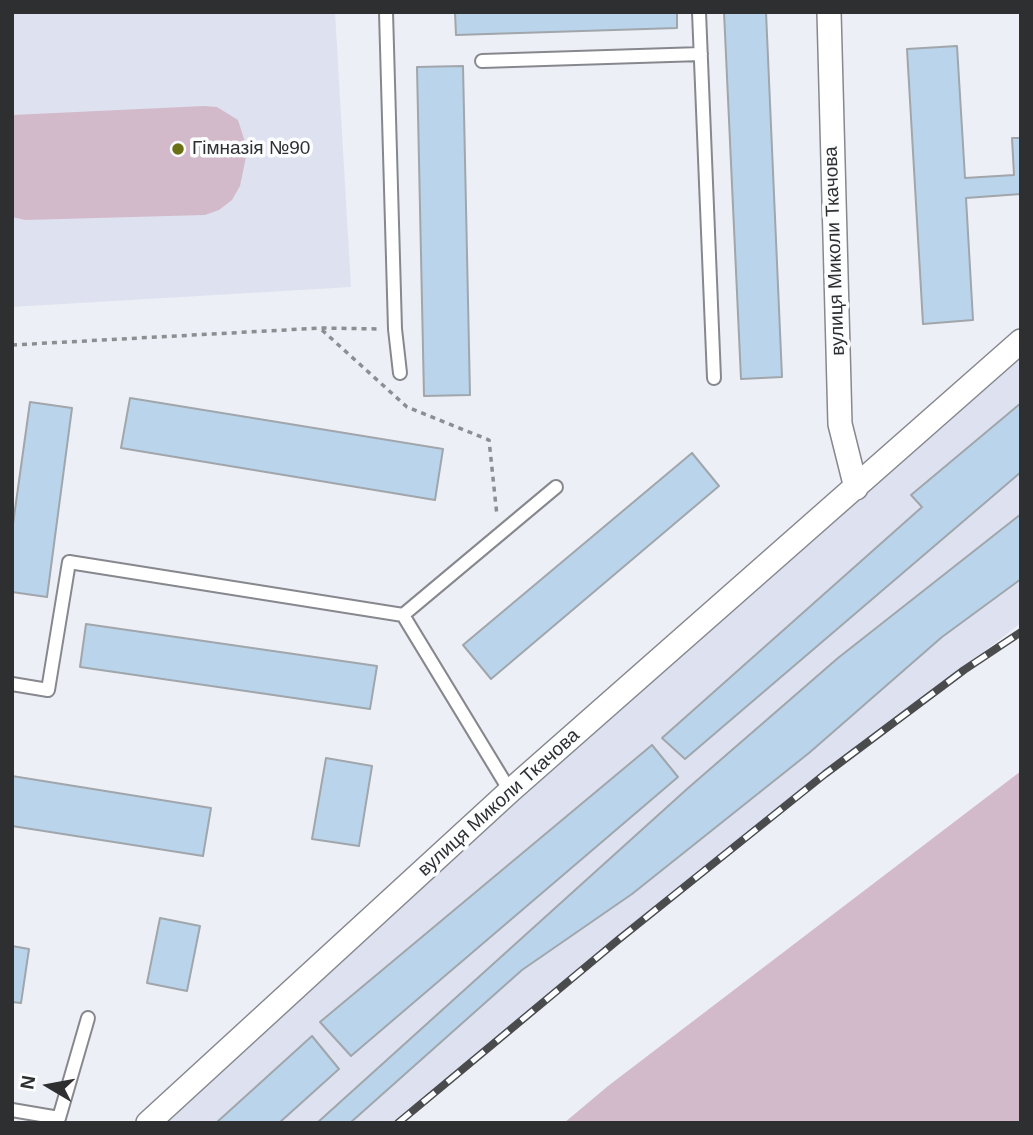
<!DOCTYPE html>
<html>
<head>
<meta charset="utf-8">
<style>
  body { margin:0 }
  #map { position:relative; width:1033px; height:1135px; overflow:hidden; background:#edeff6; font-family:Arial,sans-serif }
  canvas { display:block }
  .frame { position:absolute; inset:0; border:14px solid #2e2f31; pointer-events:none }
  .north { position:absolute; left:14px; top:1051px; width:70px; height:70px; -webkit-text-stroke:5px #fcfdfe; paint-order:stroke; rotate:280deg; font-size:19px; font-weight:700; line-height:28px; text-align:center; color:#2e2f31 }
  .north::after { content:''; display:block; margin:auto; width:24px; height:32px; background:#2e2f31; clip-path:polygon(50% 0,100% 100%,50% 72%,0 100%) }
</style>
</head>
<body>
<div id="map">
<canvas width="1033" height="1135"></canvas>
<div class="frame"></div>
<div class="north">N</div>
</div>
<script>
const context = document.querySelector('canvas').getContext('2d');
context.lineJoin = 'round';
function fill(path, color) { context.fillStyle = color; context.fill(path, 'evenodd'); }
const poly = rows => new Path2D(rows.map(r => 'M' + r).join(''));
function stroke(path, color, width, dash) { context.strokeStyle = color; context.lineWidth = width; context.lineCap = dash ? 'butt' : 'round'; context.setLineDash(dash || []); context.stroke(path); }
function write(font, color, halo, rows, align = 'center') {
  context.font = font + ' Arial,sans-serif'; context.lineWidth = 7; context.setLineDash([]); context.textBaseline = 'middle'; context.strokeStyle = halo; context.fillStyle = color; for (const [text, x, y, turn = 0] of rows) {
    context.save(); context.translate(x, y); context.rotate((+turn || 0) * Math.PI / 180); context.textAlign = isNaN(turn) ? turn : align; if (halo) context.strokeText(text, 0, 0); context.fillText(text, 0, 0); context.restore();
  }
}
fill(poly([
  [12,12,335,12,351,287,12,307],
  [1021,344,1021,623,825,774,400,1123,160,1123]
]), '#dee2f0');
fill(poly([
  [204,106,217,107,238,120,245,142,246,157,240,186,232,200,219,210,205,215,25,220,12,217,12,115],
  [1021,771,1021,1123,564,1123,608,1086]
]), '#d3baca');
const building = poly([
  [455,12,677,12,677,28,456,35,455,12],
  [724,12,766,12,782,377,741,379,724,12],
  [957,46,965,178,1014,175,1012,138,1021,138,1021,194,966,198,973,320,923,324,907,49,957,46],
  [463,66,470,395,424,396,417,67,463,66],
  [130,398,443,449,435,500,121,448,130,398],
  [30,402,72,408,47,597,12,592,12,531,30,402],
  [1021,403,1021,472,685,759,662,738,922,507,911,495,1021,403],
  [692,453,719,486,491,679,463,645,692,453],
  [1021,514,1021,579,942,637,809,753,632,894,522,970,350,1123,317,1123,687,789,838,658,1021,514],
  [86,624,377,666,370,709,80,667,86,624],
  [652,745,678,777,351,1056,320,1022,652,745],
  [326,758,372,766,359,846,312,839,326,758],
  [12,776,211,808,203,856,12,826,12,776],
  [160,918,200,926,187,991,147,983,160,918],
  [12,946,29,949,21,1003,12,1002,12,946],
  [312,1036,339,1069,279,1123,216,1123,312,1036]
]);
fill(building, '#bad5eb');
stroke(building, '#a0a6ab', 2);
const lane = poly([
  [386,12,395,329,400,373],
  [699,12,714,378],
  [482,61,701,54],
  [12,684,48,690,69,562,403,615],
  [510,791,403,615,556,487],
  [12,1110,59,1118,88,1018]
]);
const street = poly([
  [829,12,840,424,856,488],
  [148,1123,510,791,1021,341]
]);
stroke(lane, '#86888e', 16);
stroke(street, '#86888e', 26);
stroke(poly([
  [322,330,407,407,489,440,497,516],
  [12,345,321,328,379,329]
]), '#8c8e92', 3.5, [5, 5]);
stroke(lane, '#fff', 12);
stroke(street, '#fff', 23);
const rail = poly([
  [398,1123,618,940,825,774,964,670,1021,632]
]);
stroke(rail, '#494b4d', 8);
stroke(rail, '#fcfdfe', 5, [16]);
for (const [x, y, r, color] of [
  [178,149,7,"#6b7015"]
]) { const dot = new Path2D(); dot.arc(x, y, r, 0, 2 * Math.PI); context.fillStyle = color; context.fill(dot); stroke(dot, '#fcfdfe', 2.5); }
write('19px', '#2e2f31', '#fcfdfe', [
  ["Гімназія №90",192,149]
], 'left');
write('19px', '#2e2f31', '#fcfdfe', [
  ["вулиця Миколи Ткачова",835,251,-92],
  ["вулиця Миколи Ткачова",499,803,-42]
]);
</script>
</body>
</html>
